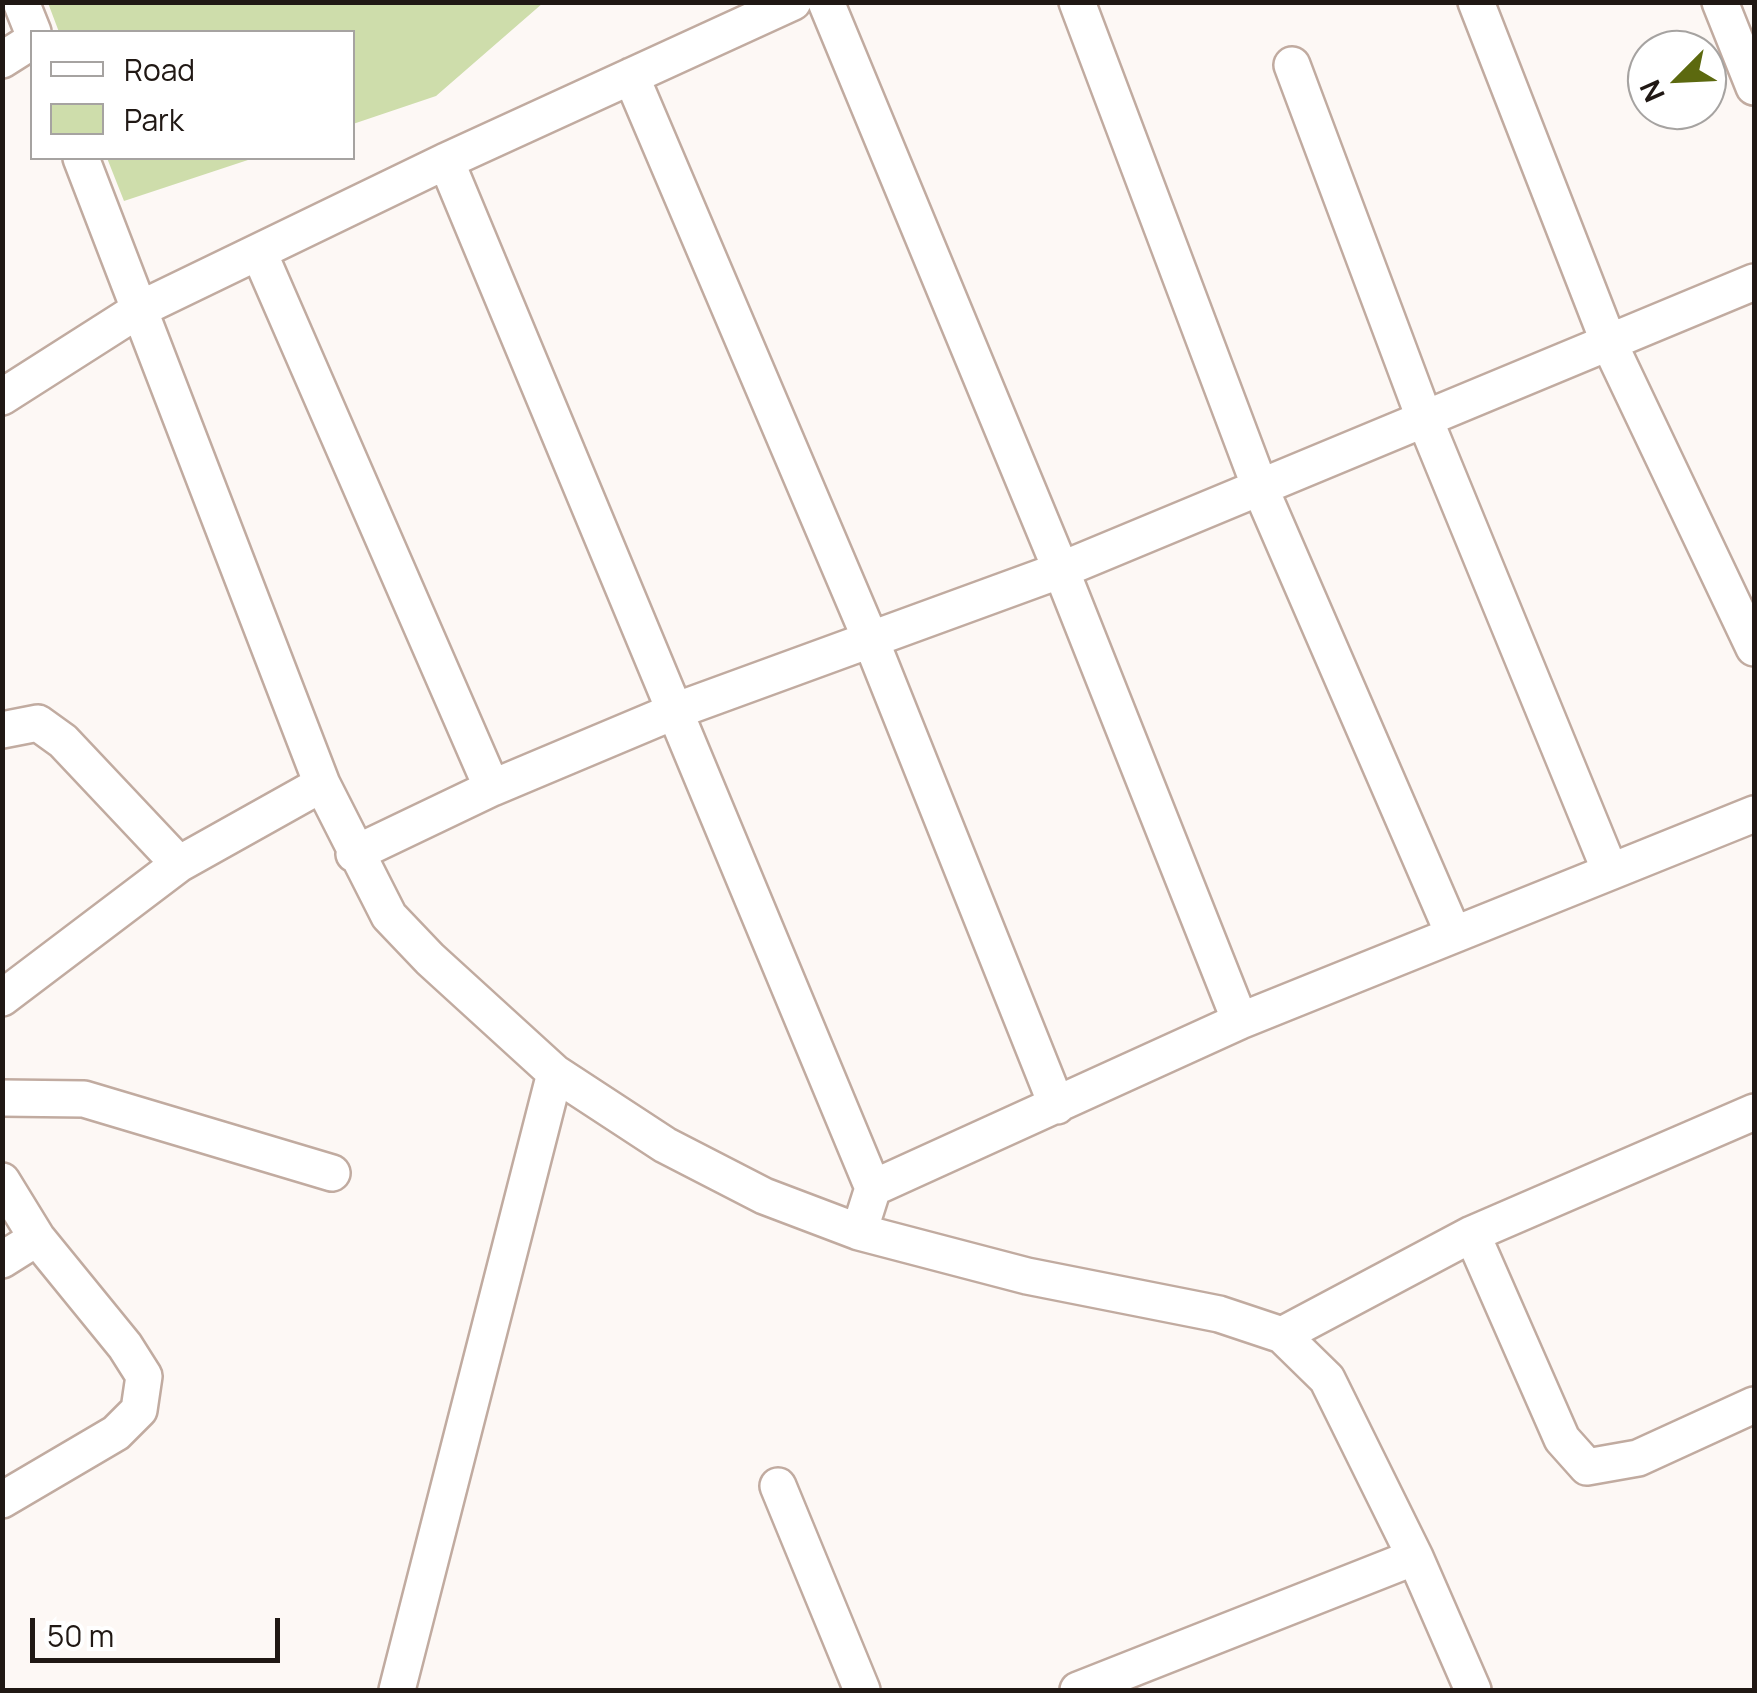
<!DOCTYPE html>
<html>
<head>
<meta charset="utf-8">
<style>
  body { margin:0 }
  #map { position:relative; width:1757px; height:1693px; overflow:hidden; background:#fdf8f5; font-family:Manrope,sans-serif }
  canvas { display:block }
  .frame { position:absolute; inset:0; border:5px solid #201814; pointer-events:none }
  .legend { position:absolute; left:30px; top:30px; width:325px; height:130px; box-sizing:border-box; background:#fff; border:2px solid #a6a3a1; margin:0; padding:12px 18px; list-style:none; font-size:30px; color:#201814 }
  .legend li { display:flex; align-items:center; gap:20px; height:50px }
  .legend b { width:50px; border:2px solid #a6a3a1 }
  .north { position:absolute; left:1627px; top:30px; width:100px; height:100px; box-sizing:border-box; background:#fff; border:2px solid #a6a3a1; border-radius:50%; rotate:246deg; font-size:28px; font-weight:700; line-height:40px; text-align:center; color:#201814 }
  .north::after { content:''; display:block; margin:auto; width:35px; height:45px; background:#5c690f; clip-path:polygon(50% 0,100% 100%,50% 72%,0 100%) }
  .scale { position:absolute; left:30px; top:1618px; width:250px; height:45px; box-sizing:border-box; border:5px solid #201814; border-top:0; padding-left:12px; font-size:30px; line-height:35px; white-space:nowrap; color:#201814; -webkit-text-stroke:8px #fff; paint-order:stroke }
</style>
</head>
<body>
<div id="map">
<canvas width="1757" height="1693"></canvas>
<div class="frame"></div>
<ul class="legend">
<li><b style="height:12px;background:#fff"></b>Road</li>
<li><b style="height:28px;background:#ceddab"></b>Park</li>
</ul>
<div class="north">N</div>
<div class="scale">50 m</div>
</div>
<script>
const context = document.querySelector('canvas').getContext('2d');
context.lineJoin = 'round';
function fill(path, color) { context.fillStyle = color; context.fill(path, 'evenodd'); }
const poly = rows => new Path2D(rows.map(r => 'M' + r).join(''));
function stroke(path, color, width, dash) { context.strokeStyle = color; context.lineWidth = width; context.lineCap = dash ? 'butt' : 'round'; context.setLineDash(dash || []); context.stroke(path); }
fill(poly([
  [48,3,543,3,436,96,353,124,352,32,59,32],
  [107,158,254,158,124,201]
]), '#ceddab');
const minor = poly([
  [21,2,33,32],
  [826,2,1061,570,1240,1021],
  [1077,2,1261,490,1453,933],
  [1476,2,1609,343,1754,648],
  [1720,2,1754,87],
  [2,60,32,41],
  [1292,65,1425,420,1610,871],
  [631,76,870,638,1057,1106],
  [81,158,322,784,389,916,430,959,555,1073,665,1145,764,1196,859,1232,1027,1276,1219,1314,1282,1335,1327,1379,1415,1557,1473,1690],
  [446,161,873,1188,859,1232],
  [260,255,492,788],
  [2,397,140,309,446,161,793,2],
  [2,730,38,723,63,741,179,864],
  [354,854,492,788,675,711,1061,570,1754,282],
  [2,998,179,864,322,784],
  [2,1098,84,1099,332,1173],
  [2,1181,37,1238,125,1346,144,1376,139,1410,116,1433,2,1500],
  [873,1188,1240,1021,1754,814],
  [1472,1234,1562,1439,1587,1467,1638,1458,1754,1405],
  [2,1260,37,1238],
  [1282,1335,1472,1234,1754,1112],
  [778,1486,862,1690],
  [397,1690,555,1073],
  [1078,1690,1415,1557]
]);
stroke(minor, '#c1aba0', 40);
stroke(minor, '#fff', 35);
</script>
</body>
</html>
